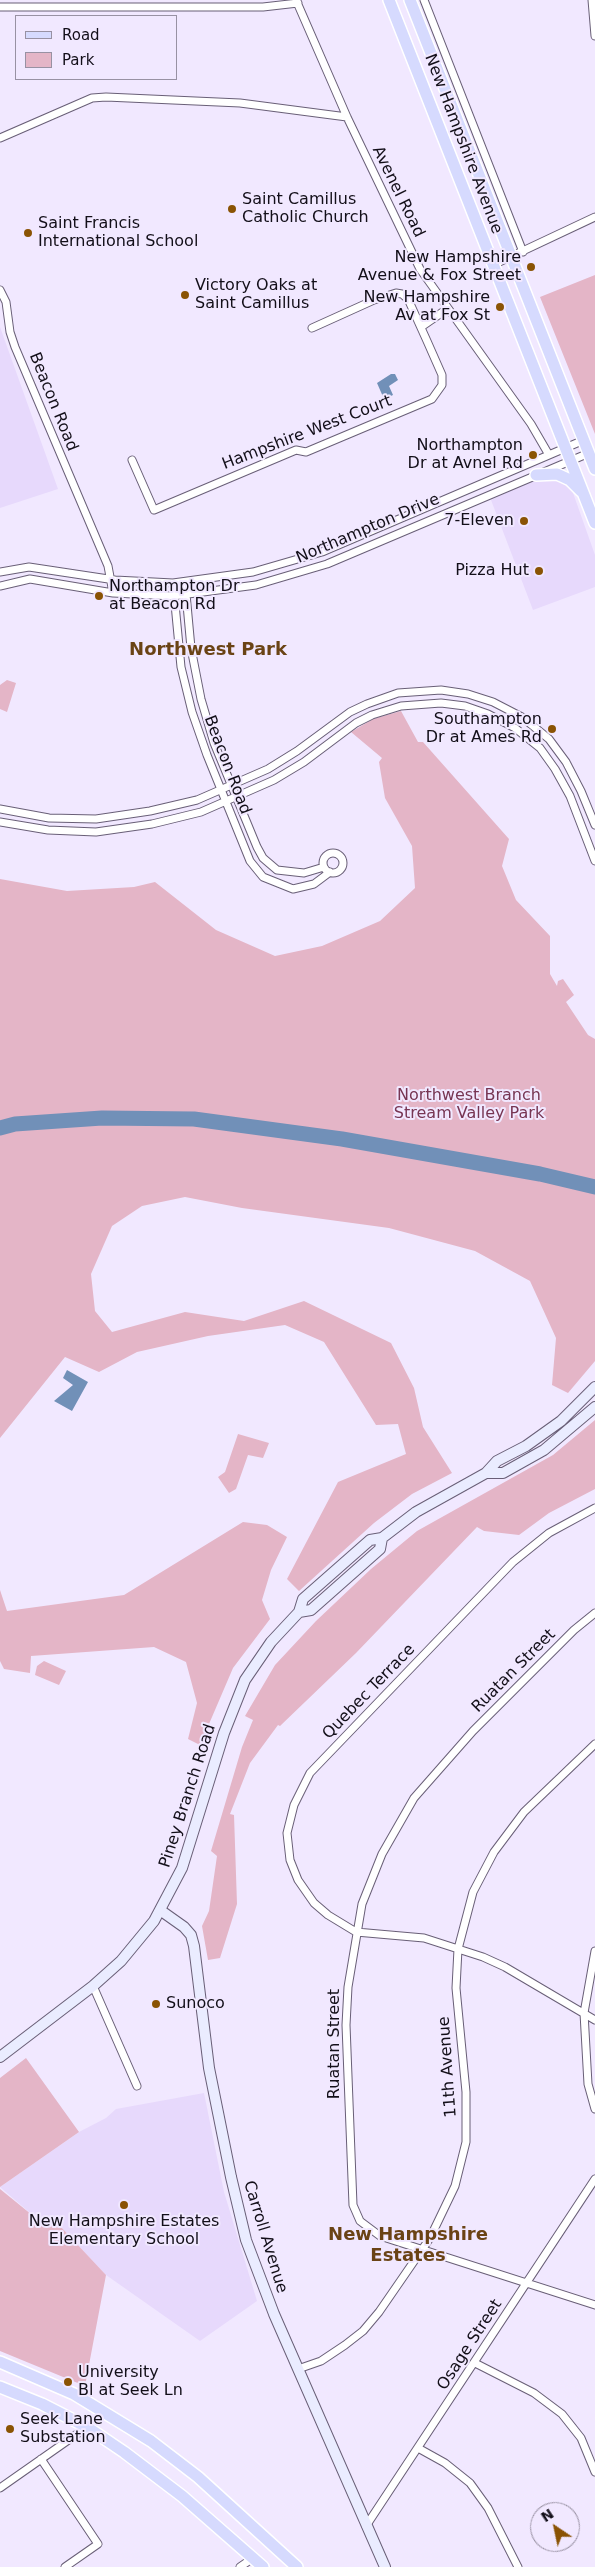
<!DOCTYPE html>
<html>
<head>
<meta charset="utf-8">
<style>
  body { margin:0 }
  #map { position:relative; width:595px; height:2567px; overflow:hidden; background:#f1e8ff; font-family:"DejaVu Sans",sans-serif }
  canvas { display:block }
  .legend { position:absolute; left:15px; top:15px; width:162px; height:65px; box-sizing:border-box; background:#f1e8ff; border:1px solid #9891a3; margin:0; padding:6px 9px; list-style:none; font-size:15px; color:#130f19 }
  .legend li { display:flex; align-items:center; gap:10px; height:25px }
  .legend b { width:25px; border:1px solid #9891a3 }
  .north { position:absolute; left:530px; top:2502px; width:50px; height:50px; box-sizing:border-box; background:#f1e8ff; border:1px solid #9891a3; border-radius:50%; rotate:326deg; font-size:14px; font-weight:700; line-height:20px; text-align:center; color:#130f19 }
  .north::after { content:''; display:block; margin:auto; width:18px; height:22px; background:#8a5304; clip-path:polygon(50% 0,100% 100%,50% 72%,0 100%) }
</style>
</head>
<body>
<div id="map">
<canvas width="595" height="2567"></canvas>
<ul class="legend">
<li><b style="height:6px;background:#d6dafe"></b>Road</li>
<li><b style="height:14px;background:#e4b5c7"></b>Park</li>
</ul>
<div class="north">N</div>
</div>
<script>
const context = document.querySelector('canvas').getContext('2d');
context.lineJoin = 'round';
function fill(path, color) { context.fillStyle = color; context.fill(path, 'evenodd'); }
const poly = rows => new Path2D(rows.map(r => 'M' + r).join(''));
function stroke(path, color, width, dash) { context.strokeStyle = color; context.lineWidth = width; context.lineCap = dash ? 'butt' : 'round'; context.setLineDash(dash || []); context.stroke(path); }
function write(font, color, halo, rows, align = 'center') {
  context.font = font + ' "DejaVu Sans",sans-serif'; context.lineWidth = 4; context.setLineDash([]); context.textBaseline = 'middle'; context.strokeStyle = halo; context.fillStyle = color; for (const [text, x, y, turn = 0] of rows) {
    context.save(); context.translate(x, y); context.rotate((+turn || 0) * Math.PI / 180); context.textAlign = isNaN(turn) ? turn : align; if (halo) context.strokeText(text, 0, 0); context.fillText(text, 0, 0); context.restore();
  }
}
fill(poly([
  [0,327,58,489,0,508],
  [550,480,561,482,572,490,595,555,595,587,533,610,491,500,532,481],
  [204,2093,224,2192,257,2301,200,2341,106,2275,61,2227,37,2219,0,2187,79,2132,106,2118,116,2109]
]), '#e7d9fc');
fill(poly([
  [595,275,595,434,540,297],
  [7,680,16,683,7,712,0,709,0,685],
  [401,711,418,742,423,742,509,839,502,866,516,900,550,936,550,974,557,986,558,981,563,979,574,995,566,1002,588,1035,595,1039,595,1361,568,1393,552,1385,556,1338,530,1281,475,1251,389,1228,242,1208,185,1197,142,1206,112,1226,91,1274,95,1311,112,1332,185,1312,244,1321,304,1301,391,1343,414,1388,423,1427,452,1473,412,1494,374,1523,299,1591,287,1579,338,1482,406,1454,398,1424,376,1425,324,1342,285,1325,208,1336,137,1352,99,1372,65,1357,0,1438,0,879,67,891,134,887,155,882,216,930,275,956,322,946,380,921,415,888,412,846,385,798,379,762,382,758,351,732,373,719],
  [595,1420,595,1489,549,1513,519,1535,484,1531,477,1527,356,1653,280,1726,278,1725,250,1763,230,1814,234,1815,237,1904,220,1958,208,1960,202,1926,209,1911,217,1856,211,1851,242,1747,253,1720,245,1716,275,1665,316,1621,371,1569,417,1531,553,1455],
  [238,1434,269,1443,263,1458,248,1455,236,1489,229,1493,218,1477,225,1472],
  [243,1522,267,1525,287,1537,271,1570,262,1600,270,1619,233,1668,200,1745,188,1739,197,1703,186,1662,154,1647,31,1656,30,1673,4,1669,0,1661,0,1590,7,1611,124,1595],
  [44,1661,66,1671,59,1685,35,1675,37,1666],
  [26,2058,79,2132,0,2187,0,2078],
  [0,2189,37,2219,61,2227,106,2275,85,2386,0,2351]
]), '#e4b5c7');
fill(poly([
  [391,374,395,374,398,380,389,386,393,395,384,399,377,383],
  [67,1370,88,1382,72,1411,54,1401,73,1385,63,1378]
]), '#7190b8');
stroke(poly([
  [0,1128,15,1124,102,1118,194,1119,342,1139,540,1174,595,1187]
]), '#7190b8', 15);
const street = poly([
  [296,0,347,117,420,269,531,424,549,455],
  [424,0,523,252],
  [592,0,595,36],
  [0,7,263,7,298,3],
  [0,138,92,98,106,97,240,103,347,117],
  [493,265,595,217],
  [0,290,6,302,10,332,15,347,108,566,113,593],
  [421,327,447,309],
  [132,460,154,510,296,450,306,452,432,399,442,385,442,375,427,341,408,299,402,294,396,293,374,300,312,328],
  [0,572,29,567,115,580,173,583,253,572,322,552,584,440],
  [173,583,181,667,192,712,207,755,250,861,263,877,293,889,314,884,330,872],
  [185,583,191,648,201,699,214,743,257,847,263,858,277,870,304,873,324,867],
  [0,586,30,579,113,593,173,596,256,585,327,564,589,453],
  [0,809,49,818,96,819,150,811,197,800,268,769,297,751,350,712,367,704,398,693,441,690,468,694,493,702,522,717,549,739,566,762,581,791,595,825],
  [0,822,48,830,96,832,152,824,201,812,274,780,304,762,356,723,372,715,401,706,441,703,465,706,488,714,515,728,540,748,555,769,570,796,595,861],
  '323 863a10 10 0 1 1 20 0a10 10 0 1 1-20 0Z',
  [595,1508,549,1533,513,1562,310,1773,294,1805,287,1833,290,1860,298,1880,314,1903,328,1915,356,1932,424,1938,483,1957,505,1967,595,2020],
  [595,1613,574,1630,473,1731,414,1798,382,1854,362,1904,348,1987,346,2025,353,2205,360,2221,380,2236,595,2305],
  [595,1951,584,2013,588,2084,595,2109],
  [93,1986,137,2086],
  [475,2363,534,2393,562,2414,581,2438,595,2472],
  [298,2369,321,2361,345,2345,363,2331,379,2312,430,2238,455,2186,466,2142,466,2092,456,1988,458,1949,473,1892,494,1852,524,1812,595,1744],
  [418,2448,445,2463,470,2483,488,2508,518,2567],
  [41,2459,98,2544,65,2567],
  [0,2488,87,2427],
  [366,2526,595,2179],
  [240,2567,253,2558]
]);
const secondary = poly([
  [486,1473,503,1473,544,1450,595,1407],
  [299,1612,311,1610,380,1549,382,1538],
  [160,1910,184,1927,191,1935,194,1946,209,2068,231,2177,246,2240,274,2314,385,2567],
  [0,2057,93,1986,121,1961,154,1921,182,1868,224,1733,245,1680,271,1642,299,1612,303,1599,370,1540,382,1538,416,1512,486,1473,497,1461,526,1446,561,1421,595,1387]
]);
const primary = poly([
  [389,0,595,523],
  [410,0,595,469],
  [536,475,557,474,570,480,581,491],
  [0,2362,74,2394,151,2441,198,2477,297,2567],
  [0,2387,42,2404,87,2427,124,2452,182,2496,263,2567]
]);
stroke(street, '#695f77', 9);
stroke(secondary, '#695f77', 12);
stroke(primary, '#fff', 14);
stroke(street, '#fff', 7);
stroke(secondary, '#eaecff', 10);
stroke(primary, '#d6dafe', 11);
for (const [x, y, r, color] of [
  [232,209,5,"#8a5304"],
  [28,233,5,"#8a5304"],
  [531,267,5,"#8a5304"],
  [185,295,5,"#8a5304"],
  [500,307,5,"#8a5304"],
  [533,455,5,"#8a5304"],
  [524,521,5,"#8a5304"],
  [539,571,5,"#8a5304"],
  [99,596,5,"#8a5304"],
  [552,729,5,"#8a5304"],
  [156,2004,5,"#8a5304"],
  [124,2205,5,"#8a5304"],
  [68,2382,5,"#8a5304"],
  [10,2429,5,"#8a5304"]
]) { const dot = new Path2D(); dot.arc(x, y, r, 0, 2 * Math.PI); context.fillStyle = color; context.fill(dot); stroke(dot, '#f1e8ff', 2); }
write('16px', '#130f19', '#f1e8ff', [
  ["New Hampshire Avenue",463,144,69],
  ["Avenel Road",398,192,64],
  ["Beacon Road",53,402,68],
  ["Hampshire West Court",307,433,-21],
  ["Northampton Drive",368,529,-23],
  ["Beacon Road",227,765,69],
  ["Ruatan Street",514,1671,-45],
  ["Quebec Terrace",369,1692,-46],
  ["Piney Branch Road",188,1796,-72],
  ["Ruatan Street",335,2044,-90],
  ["11th Avenue",448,2067,-94],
  ["Carroll Avenue",265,2237,73],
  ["Osage Street",470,2345,-57]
]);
write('16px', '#130f19', '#f1e8ff', [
  ["Saint Camillus",242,200],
  ["Catholic Church",242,218],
  ["Saint Francis",38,224],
  ["International School",38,242],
  ["New Hampshire",521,258,"right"],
  ["Avenue & Fox Street",521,276,"right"],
  ["Victory Oaks at",195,286],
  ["Saint Camillus",195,304],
  ["New Hampshire",490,298,"right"],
  ["Av at Fox St",490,316,"right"],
  ["Northampton",523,446,"right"],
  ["Dr at Avnel Rd",523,464,"right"],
  ["7-Eleven",514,521,"right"],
  ["Pizza Hut",529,571,"right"],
  ["Northampton Dr",109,587],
  ["at Beacon Rd",109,605],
  ["Southampton",542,720,"right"],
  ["Dr at Ames Rd",542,738,"right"],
  ["Sunoco",166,2004],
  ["New Hampshire Estates",124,2222,"center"],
  ["Elementary School",124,2240,"center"],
  ["University",78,2373],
  ["Bl at Seek Ln",78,2391],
  ["Seek Lane",20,2420],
  ["Substation",20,2438]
], 'left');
write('16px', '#773553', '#f1e8ff', [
  ["Northwest Branch",469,1096],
  ["Stream Valley Park",469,1114]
]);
write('bold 18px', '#6a4315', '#f1e8ff', [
  ["Northwest Park",208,650],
  ["New Hampshire",408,2235],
  ["Estates",408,2256]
]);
</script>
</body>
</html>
